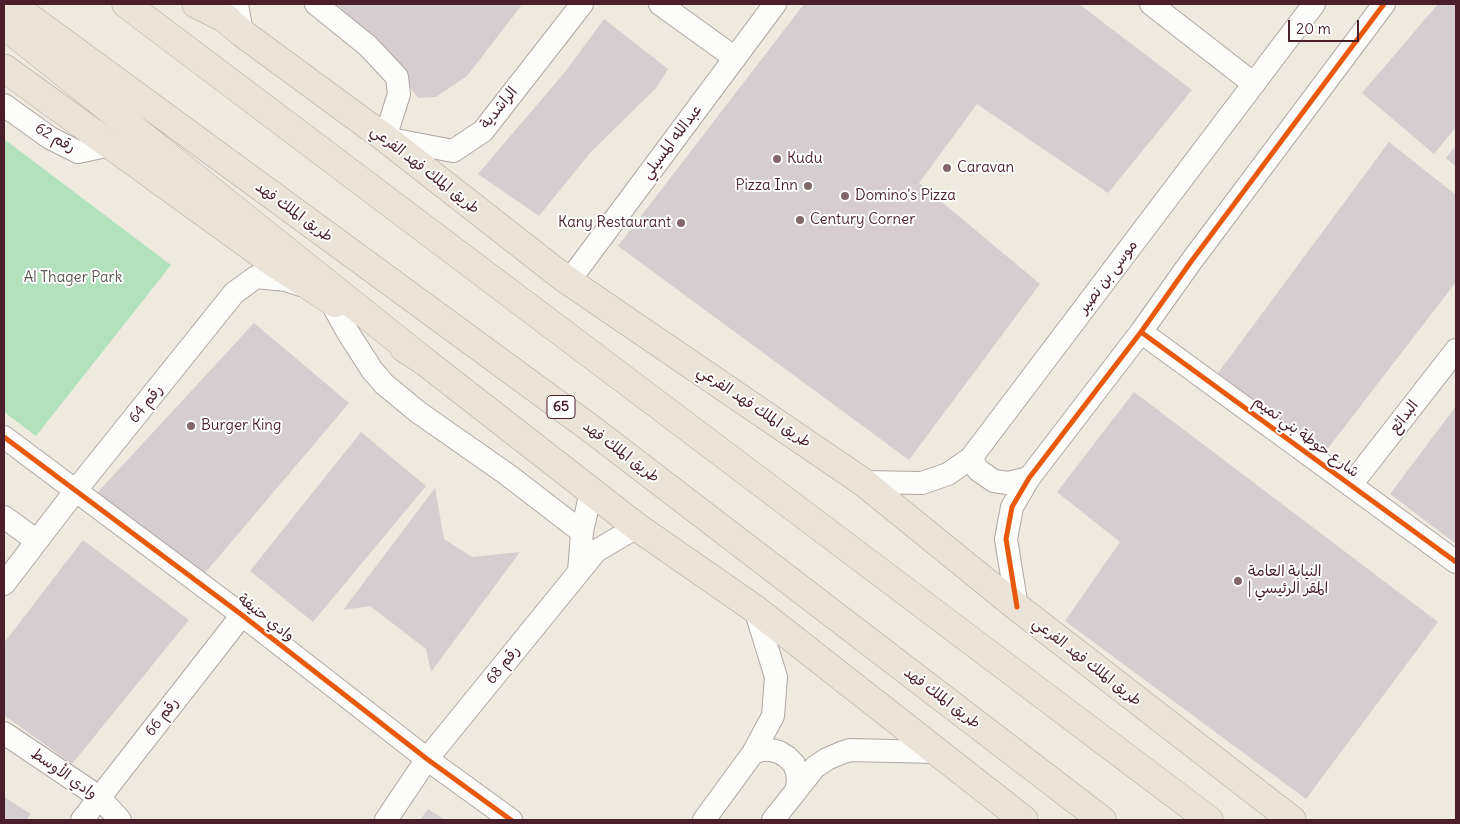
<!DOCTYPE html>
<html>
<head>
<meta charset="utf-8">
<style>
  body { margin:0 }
  #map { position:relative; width:1460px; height:824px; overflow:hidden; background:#eeeae0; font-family:Delius,sans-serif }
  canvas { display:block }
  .frame { position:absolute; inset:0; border:5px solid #4a1f2b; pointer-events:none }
  .scale { position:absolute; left:1288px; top:20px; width:71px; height:22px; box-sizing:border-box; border:2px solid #4a1f2b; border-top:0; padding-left:6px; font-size:15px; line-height:18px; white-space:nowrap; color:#4a1f2b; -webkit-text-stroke:4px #fff; paint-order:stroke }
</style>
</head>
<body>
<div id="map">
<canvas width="1460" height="824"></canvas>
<div class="frame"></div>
<div class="scale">20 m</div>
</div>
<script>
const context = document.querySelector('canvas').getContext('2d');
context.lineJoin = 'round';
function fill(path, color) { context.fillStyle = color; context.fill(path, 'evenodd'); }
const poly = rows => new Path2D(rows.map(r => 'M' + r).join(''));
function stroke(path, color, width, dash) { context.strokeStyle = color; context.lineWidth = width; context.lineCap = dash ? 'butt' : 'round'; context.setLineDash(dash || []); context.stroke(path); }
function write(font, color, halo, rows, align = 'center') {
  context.font = font + ' Delius,"Playpen Sans Arabic",sans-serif'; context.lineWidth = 4; context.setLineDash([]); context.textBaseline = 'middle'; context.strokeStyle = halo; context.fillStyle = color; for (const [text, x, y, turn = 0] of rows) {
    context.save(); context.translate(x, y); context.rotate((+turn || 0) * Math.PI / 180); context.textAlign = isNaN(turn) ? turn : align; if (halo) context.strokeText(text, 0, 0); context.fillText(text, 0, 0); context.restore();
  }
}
fill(poly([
  [4,139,171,265,36,436,4,412]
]), '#b2e1bc');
fill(poly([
  [337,4,519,4,521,6,467,76,436,97,418,98,383,51],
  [804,4,1079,4,1192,90,1108,193,977,104,919,183,1040,284,909,460,618,246],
  [1438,4,1456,4,1456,127,1434,154,1362,93],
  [604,19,668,69,656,88,590,153,539,216,478,174,565,72],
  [1389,142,1456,195,1456,282,1322,456,1218,373],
  [1456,145,1456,167,1446,158],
  [254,323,349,403,205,573,96,494],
  [1134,392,1438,622,1306,799,1065,621,1120,542,1057,492],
  [1456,406,1456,544,1390,494],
  [361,432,426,486,313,622,250,571],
  [435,488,444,539,472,557,520,552,431,672,426,649,370,606,343,610],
  [83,540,189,620,72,764,4,715,4,643],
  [4,797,31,814,26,820,4,820],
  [428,809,445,820,420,820]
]), '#d5cdd0');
const minor = poly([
  [237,4,242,33],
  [316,4,368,46,397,77,399,94,385,138,453,151,483,131,582,4],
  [660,4,735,58],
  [1151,4,1254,84],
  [4,105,50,138,78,152,111,145],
  [569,281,775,4],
  [330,300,347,331,372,370,384,384,418,412,508,475,582,532,579,572],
  [1141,332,1456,562],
  [4,437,242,615,427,759,511,820],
  [971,458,978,470,994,481,1008,483,1029,478],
  [863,482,922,483,948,474,971,458,1314,4],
  [1351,485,1456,350],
  [4,517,37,541],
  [582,532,591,491],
  [4,584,76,490,234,293,256,277,286,280,301,285],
  [1017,607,1006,539,1012,507,1029,478,1141,332,1190,263,1384,4],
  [4,733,99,797,120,820],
  [753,753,761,750,771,750,779,752,787,757,794,764,797,772,798,782,796,791],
  [82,820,242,615],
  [386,820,427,759,596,551,637,527],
  [704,820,753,753,773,716,776,677,755,609],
  [773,820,815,767,827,759,841,753,850,750,936,752]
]);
const major = poly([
  [209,5,242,33,385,138,564,278,863,482,1017,607,1292,820],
  [4,68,268,259,335,303],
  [404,348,424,361,637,527,755,609,1024,820]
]);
const highway = poly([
  [11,4,590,428,1102,820],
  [126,4,1209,820],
  [196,4,228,20],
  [4,25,424,361]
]);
stroke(minor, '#afa7a3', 24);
stroke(major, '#afa7a3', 29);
stroke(highway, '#afa7a3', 29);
stroke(minor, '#fcfcfa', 22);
stroke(major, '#ebe3d8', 28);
stroke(highway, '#ebe3d8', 28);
stroke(poly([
  [1141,332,1456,562],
  [4,437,242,615,427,759,511,820],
  [1017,607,1006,539,1012,507,1029,478,1141,332,1190,263,1384,4]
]), '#e8590c', 5);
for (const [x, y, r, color] of [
  [777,159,5,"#83666a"],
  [947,168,5,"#83666a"],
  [808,186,5,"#83666a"],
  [845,196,5,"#83666a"],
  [800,220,5,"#83666a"],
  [681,223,5,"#83666a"],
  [191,426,5,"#83666a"],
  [1238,581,5,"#83666a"]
]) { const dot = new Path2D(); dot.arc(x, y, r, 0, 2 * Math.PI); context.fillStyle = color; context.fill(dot); stroke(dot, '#fff', 2); }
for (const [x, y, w] of [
  [561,407,28]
]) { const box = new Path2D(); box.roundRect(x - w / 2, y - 11.5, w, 23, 4); context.fillStyle = '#fff'; context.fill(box); stroke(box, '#4a1f2b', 1); }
write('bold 14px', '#4a1f2b', null, [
  ["65",561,407]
]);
write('15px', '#4a1f2b', '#fff', [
  ["الراشدية",499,108,-51],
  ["رقم 62",55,138,30],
  ["عبدالله المسيلي",672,142,-53],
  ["طريق الملك فهد الفرعي",425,170,38],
  ["طريق الملك فهد",294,212,36],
  ["موسى بن نصير",1108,277,-53],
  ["رقم 64",146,404,-51],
  ["طريق الملك فهد الفرعي",754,407,34],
  ["البدائع",1404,417,-52],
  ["شارع حوطة بني تميم",1306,437,36],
  ["طريق الملك فهد",621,452,37],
  ["وادي حنيفة",266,618,38],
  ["طريق الملك فهد الفرعي",1087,662,38],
  ["رقم 68",503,665,-51],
  ["طريق الملك فهد",942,698,37],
  ["رقم 66",162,717,-52],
  ["وادي الأوسط",64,774,35]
]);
write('15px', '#4a1f2b', '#fff', [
  ["Kudu",787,159],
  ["Caravan",957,168],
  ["Pizza Inn",798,186,"right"],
  ["Domino's Pizza",855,196],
  ["Century Corner",810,220],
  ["Kany Restaurant",671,223,"right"],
  ["Burger King",201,426],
  ["النيابة العامة",1248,572],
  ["| المقر الرئيسي",1248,589]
], 'left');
write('15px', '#5a574e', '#fff', [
  ["Al Thager Park",73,278]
]);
</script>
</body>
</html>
